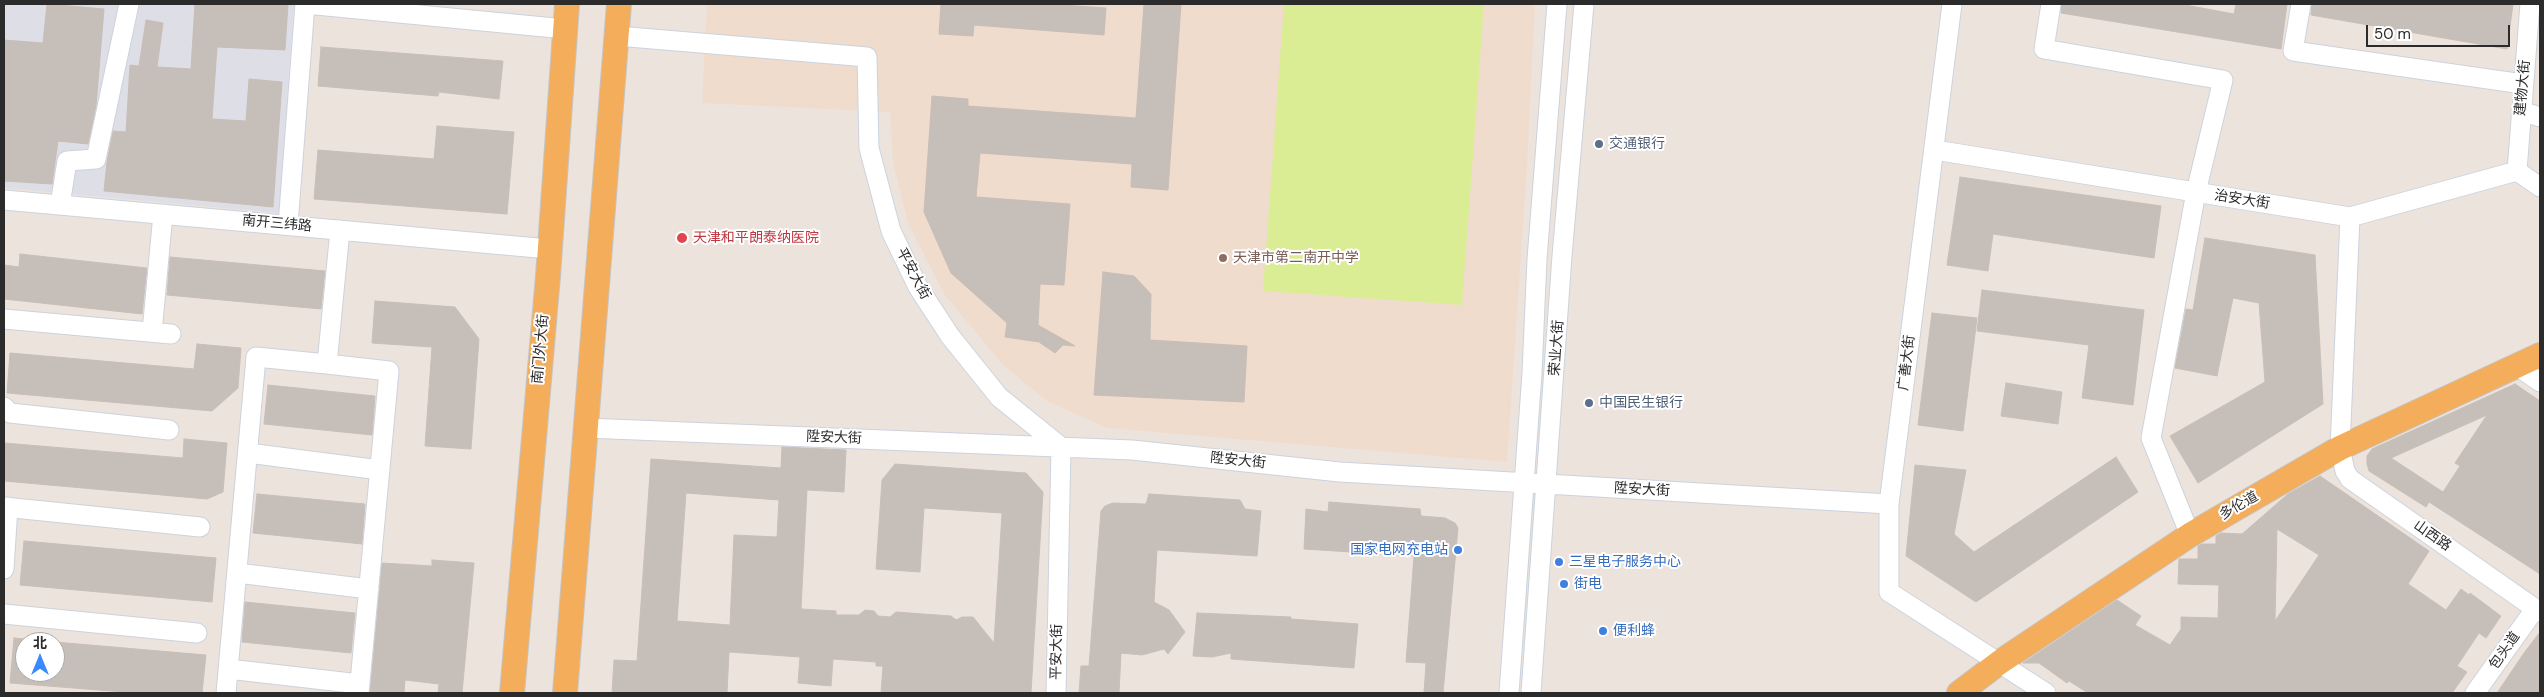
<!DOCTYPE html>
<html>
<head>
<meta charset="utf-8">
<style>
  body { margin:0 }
  #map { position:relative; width:2544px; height:697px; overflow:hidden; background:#ede3dd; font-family:"DM Sans","Noto Sans SC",sans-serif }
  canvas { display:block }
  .frame { position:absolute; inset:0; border:5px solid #2b2b2b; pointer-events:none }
  .north { position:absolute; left:15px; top:632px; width:50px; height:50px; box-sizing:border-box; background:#fff; border:1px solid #aaa; border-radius:50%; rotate:0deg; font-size:14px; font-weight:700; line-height:20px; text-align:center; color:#2b2b2b }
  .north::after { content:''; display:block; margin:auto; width:18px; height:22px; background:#398afe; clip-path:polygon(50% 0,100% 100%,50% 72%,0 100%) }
  .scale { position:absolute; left:2366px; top:25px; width:144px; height:22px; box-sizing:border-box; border:2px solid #2b2b2b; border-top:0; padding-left:6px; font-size:15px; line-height:18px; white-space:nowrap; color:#2b2b2b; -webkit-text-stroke:4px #fff; paint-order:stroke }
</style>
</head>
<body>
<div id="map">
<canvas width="2544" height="697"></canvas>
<div class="frame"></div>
<div class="north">北</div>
<div class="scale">50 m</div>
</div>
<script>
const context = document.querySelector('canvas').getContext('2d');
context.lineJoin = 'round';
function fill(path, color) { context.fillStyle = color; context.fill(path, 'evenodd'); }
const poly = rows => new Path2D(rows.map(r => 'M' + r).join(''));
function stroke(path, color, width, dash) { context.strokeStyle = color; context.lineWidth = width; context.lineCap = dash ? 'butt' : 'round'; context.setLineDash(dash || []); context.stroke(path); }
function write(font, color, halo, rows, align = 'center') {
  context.font = font + ' "DM Sans","Noto Sans SC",sans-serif'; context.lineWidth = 4; context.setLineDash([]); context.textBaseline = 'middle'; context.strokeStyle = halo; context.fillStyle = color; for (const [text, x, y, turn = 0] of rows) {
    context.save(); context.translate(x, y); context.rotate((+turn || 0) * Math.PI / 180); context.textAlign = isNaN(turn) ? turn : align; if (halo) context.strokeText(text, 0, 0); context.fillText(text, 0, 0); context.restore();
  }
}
fill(poly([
  [4,4,294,4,279,213,4,188]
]), '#dedee6');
fill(poly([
  [707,4,1535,4,1527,166,1507,462,1107,428,1047,401,1003,365,944,294,908,223,893,163,890,112,702,103]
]), '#efdccc');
fill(poly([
  [1284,4,1484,4,1462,305,1263,291]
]), '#dbed94');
const building = poly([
  [47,4,104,9,96,106,88,144,58,141,52,184,4,181,4,40,43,43,47,4],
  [195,4,288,4,285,50,217,47,212,119,246,121,249,79,282,82,273,207,104,191,107,162,113,131,126,132,130,65,139,66,146,20,163,23,157,67,191,69,195,4],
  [941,4,1047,4,1106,8,1104,35,974,25,973,36,939,34,941,4],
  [1144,4,1181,4,1168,190,1131,187,1132,164,980,153,976,197,1070,204,1064,285,1040,284,1038,325,1075,346,1063,345,1055,353,1039,342,1005,337,1007,323,951,273,924,212,932,96,968,99,968,106,1136,118,1144,4],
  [2062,4,2180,4,2234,14,2236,4,2287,4,2281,49,2061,13,2062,4],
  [2312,4,2513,4,2507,49,2311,15,2312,4],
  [321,47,503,61,499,99,439,92,438,96,318,86,321,47],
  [437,126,514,132,507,214,314,199,318,150,434,159,437,126],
  [1960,177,2161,206,2154,258,1993,234,1988,271,1947,265,1960,177],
  [2205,238,2315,255,2323,404,2198,483,2170,436,2265,382,2259,303,2233,298,2217,376,2175,368,2186,309,2193,310,2205,238],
  [20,254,147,268,142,314,4,299,4,265,19,267,20,254],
  [170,257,325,271,321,309,167,295,170,257],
  [1103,272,1134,276,1151,294,1150,340,1247,346,1244,402,1094,395,1103,272],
  [1982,290,2144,310,2133,405,2082,398,2089,345,1977,331,1982,290],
  [375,301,455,307,479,339,471,449,425,446,432,347,372,343,375,301],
  [1932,313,1977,318,1963,431,1918,425,1932,313],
  [197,344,241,348,238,388,212,411,7,393,10,353,194,369,197,344],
  [2006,383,2062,392,2058,424,2001,416,2006,383],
  [2515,384,2540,401,2540,574,2429,502,2426,507,2369,471,2367,464,2367,456,2372,449,2515,384],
  [2487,415,2455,463,2460,466,2443,492,2391,458,2487,415],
  [268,385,375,396,372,435,264,424,268,385],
  [184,439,227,443,223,492,207,499,4,481,4,443,183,458,184,439],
  [782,447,846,450,844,492,807,490,801,609,836,611,836,615,859,615,865,610,874,611,878,616,890,617,896,612,951,616,956,620,962,617,973,617,994,643,1002,513,924,508,920,572,876,569,882,480,895,464,1026,473,1043,492,1031,693,881,693,883,666,876,666,876,662,833,659,831,686,798,683,800,657,729,652,727,693,612,693,614,660,637,661,651,459,781,468,782,447],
  [686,493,779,500,777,537,734,535,730,625,677,621,686,493],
  [2116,457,2138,492,1976,602,1906,556,1915,465,1966,470,1954,534,1974,552,2116,457],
  [2320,476,2429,551,2408,584,2446,610,2461,589,2469,595,2470,593,2501,616,2486,638,2479,633,2457,666,2467,672,2452,693,2088,693,2069,681,2067,683,2039,663,2023,663,2117,600,2141,616,2135,625,2170,645,2181,629,2181,617,2218,618,2219,585,2178,584,2179,559,2198,559,2198,546,2202,544,2216,544,2216,536,2221,533,2242,534,2288,494,2320,476],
  [2277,529,2319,555,2275,621,2277,529],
  [257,494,365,504,362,544,253,533,257,494],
  [1149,494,1240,500,1245,509,1261,511,1257,556,1157,550,1154,602,1169,610,1185,632,1168,654,1164,649,1142,655,1121,653,1119,693,1079,693,1081,666,1089,666,1101,511,1105,506,1113,503,1146,504,1149,494],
  [1329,502,1420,509,1421,516,1445,518,1455,523,1458,528,1443,693,1424,693,1426,663,1406,662,1414,556,1304,549,1306,509,1328,512,1329,502],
  [24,541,216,558,212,602,20,585,24,541],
  [432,560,474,563,462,693,438,693,439,684,405,680,404,693,370,693,382,563,432,566,432,560],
  [245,602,355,613,351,653,242,642,245,602],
  [1197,613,1291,617,1291,619,1358,624,1354,668,1231,659,1231,653,1212,657,1193,656,1197,613],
  [2540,632,2540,693,2497,693,2524,653,2540,632],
  [14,638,25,639,25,672,55,672,55,642,206,655,202,693,137,693,10,683,14,638]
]);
fill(building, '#c6beb9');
stroke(building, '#c9beb7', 1);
const minor = poly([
  [306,4,565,29],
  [1952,4,1889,504,1889,592,2046,693],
  [2051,4,2044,49,2223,80,2196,192,2151,438,2190,535],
  [2301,4,2293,51,2523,84],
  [617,36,867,57,869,148,891,231,918,287,950,336,999,397,1061,447,1056,693],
  [2521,111,2540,117],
  [1935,150,2350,217,2517,171,2540,187],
  [2517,171,2530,4],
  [4,200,549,249],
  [60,205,67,161,96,159,129,4],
  [2350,217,2340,448,2345,471,2350,479,2540,612],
  [288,225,305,4],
  [340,230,327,364,389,371,359,693],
  [4,319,171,334],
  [152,332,163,214],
  [2517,366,2540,382],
  [4,407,10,413,169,430],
  [586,428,1132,450,1340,472,1889,504],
  [248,453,380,470],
  [4,507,200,527],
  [4,569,8,507],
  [237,573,369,589],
  [4,614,197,633],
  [228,669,360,684],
  [226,693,256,357,327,364],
  [1509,693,1532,373,1537,259,1557,4],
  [1531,693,1562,256,1584,4],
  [2475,693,2535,609]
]);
const major = poly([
  [512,693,548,276,567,4],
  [565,693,619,4],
  [1959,693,2000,662,2190,535,2340,448,2540,355]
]);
stroke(minor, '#cbd3dd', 21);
stroke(major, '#c4c4c4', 26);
stroke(minor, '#fff', 19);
stroke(major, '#f4ae5b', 24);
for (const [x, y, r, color] of [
  [1599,144,5,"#5c6f8a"],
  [682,238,6,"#e0444e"],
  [1223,258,5,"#8d6e63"],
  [1589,403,5,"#5c6f8a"],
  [1458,550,5,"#3f7fe0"],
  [1559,562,5,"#3f7fe0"],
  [1564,584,5,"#3f7fe0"],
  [1603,631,5,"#3f7fe0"]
]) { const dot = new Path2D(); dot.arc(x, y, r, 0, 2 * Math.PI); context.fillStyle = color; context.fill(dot); stroke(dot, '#fff', 2); }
write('14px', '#2b2b2b', '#fff', [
  ["建物大街",2523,88,-85],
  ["治安大街",2242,200,9],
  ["南开三纬路",277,224,5],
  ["平安大街",913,274,62],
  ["荣业大街",1557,348,-86],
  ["南门外大街",541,349,-85],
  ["广善大街",1907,363,-83],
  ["陞安大街",834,438,2],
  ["陞安大街",1238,461,6],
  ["陞安大街",1642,490,3],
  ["多伦道",2239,506,-30],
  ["山西路",2432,536,35],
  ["包头道",2505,651,-55],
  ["平安大街",1057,652,-89]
]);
write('14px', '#4e5e75', '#fff', [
  ["交通银行",1609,144],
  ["中国民生银行",1599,403]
], 'left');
write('14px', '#be3a42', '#fff', [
  ["天津和平朗泰纳医院",693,238]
], 'left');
write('14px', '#785e54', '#fff', [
  ["天津市第二南开中学",1233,258]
], 'left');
write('14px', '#366cbe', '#fff', [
  ["国家电网充电站",1448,550,"right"],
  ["三星电子服务中心",1569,562],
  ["街电",1574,584],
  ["便利蜂",1613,631]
], 'left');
</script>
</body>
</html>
